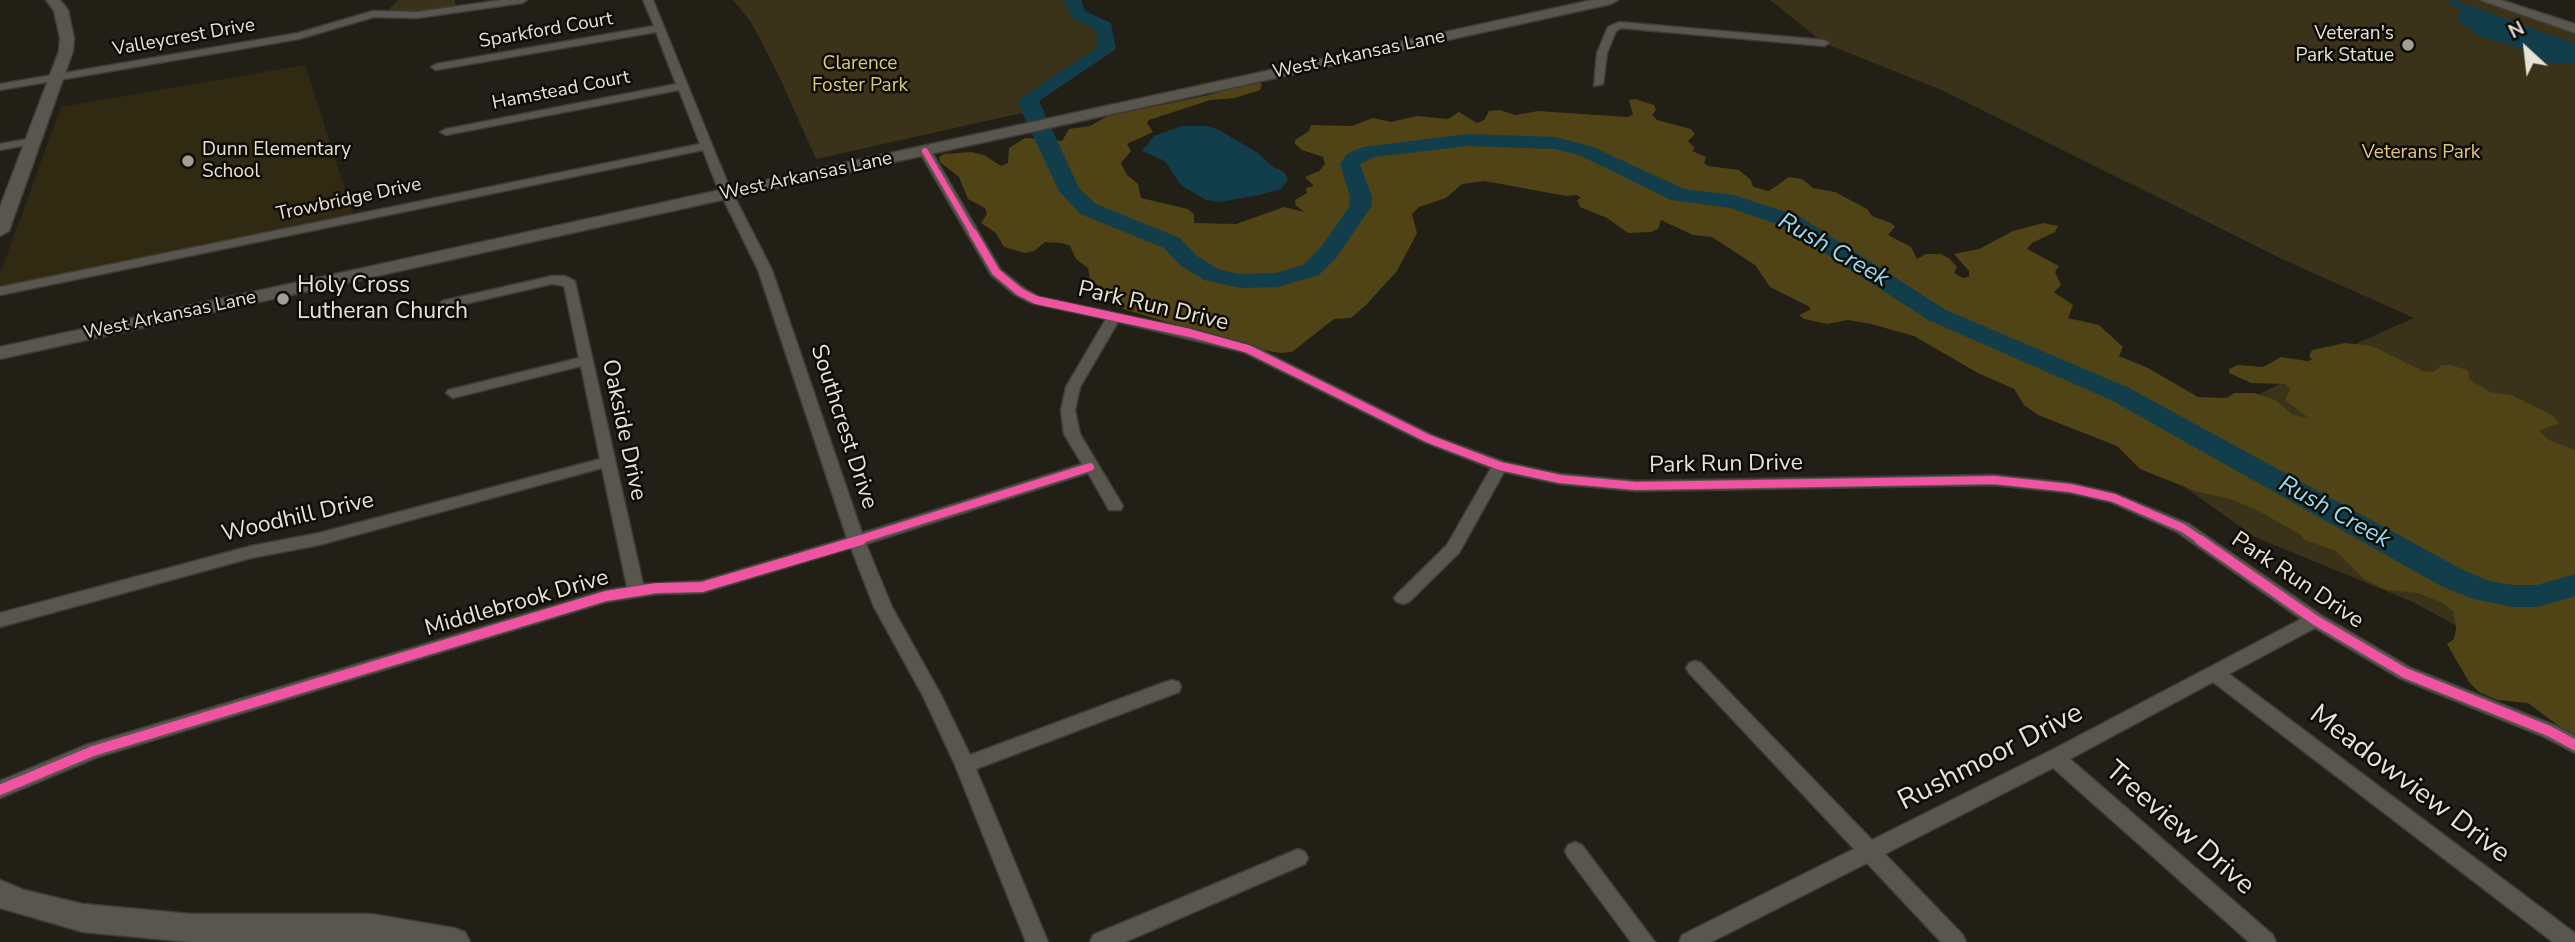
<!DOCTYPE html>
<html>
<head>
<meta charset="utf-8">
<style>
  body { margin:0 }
  #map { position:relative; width:2575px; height:942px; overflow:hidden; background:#221f16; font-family:"Nunito Sans",sans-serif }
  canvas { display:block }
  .north { position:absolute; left:2491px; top:14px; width:70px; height:70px; -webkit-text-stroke:5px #0e0c05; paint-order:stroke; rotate:333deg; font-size:19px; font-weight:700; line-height:28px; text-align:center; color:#e6e2d7 }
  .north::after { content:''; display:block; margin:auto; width:24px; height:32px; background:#e6e2d7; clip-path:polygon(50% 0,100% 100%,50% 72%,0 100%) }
</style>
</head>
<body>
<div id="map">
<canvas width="2575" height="942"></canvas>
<div class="north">N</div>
</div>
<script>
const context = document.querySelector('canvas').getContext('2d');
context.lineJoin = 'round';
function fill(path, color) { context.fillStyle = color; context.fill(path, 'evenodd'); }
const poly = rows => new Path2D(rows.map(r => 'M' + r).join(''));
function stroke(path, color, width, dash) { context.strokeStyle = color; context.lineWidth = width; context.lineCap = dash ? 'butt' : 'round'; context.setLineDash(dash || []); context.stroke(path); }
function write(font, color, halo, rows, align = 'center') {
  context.font = font + ' "Nunito Sans",sans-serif'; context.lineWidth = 5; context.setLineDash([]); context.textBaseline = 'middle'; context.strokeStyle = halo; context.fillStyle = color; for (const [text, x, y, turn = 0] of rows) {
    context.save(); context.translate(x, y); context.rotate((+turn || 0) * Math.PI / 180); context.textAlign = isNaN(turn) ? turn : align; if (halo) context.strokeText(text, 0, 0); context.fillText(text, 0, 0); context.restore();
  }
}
fill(poly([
  [305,65,353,214,0,286,0,274,61,107]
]), '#312a12');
fill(poly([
  [398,0,455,0,456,9,386,12],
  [733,0,1072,0,1078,14,1105,27,1107,49,1030,98,1031,111,816,159,779,76,751,22],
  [1770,0,2483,0,2575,28,2575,690,2413,602,2255,537,2141,456,2362,341,2414,318,2282,259,1944,91,1824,43]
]), '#3b3319');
fill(poly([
  [1253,81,1262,84,1260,90,1235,98,1210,100,1149,120,1147,123,1153,132,1127,144,1131,151,1121,163,1127,175,1138,184,1141,198,1188,209,1194,214,1194,223,1236,224,1284,207,1305,212,1296,206,1295,200,1307,193,1306,188,1314,186,1305,177,1319,171,1325,164,1323,157,1302,150,1295,144,1295,140,1309,131,1311,125,1352,126,1373,118,1391,122,1417,116,1448,119,1459,112,1477,123,1484,120,1489,111,1499,110,1516,115,1538,111,1627,117,1633,115,1629,100,1635,99,1654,105,1656,110,1652,115,1657,120,1691,129,1695,134,1688,141,1695,148,1692,151,1706,157,1704,163,1708,166,1739,170,1751,180,1753,187,1769,191,1789,177,1802,179,1813,188,1835,192,1867,209,1872,216,1891,223,1895,227,1888,235,1911,247,1917,259,1926,254,1941,254,1950,259,1957,267,1954,273,1963,278,1969,277,1969,271,1954,254,1979,249,2013,231,2043,223,2058,226,2055,232,2032,243,2027,249,2059,266,2055,272,2061,285,2054,292,2073,305,2068,318,2099,325,2123,347,2119,356,2148,368,2198,397,2227,398,2234,393,2254,393,2275,400,2293,415,2309,418,2285,400,2290,389,2286,384,2251,383,2229,373,2229,369,2238,365,2263,367,2281,357,2307,361,2312,360,2309,356,2312,350,2345,343,2372,346,2423,371,2434,372,2442,365,2450,365,2467,370,2470,380,2490,392,2511,395,2552,415,2559,423,2539,431,2549,440,2575,450,2575,738,2528,703,2497,700,2479,692,2469,682,2447,644,2454,639,2456,629,2454,612,2441,602,2418,593,2386,590,2364,579,2336,551,2305,540,2301,535,2257,510,2230,499,2195,491,2140,469,2117,446,2038,415,2024,405,2014,389,1978,373,1914,336,1871,324,1848,320,1827,324,1804,319,1799,315,1810,310,1810,307,1770,287,1755,265,1712,237,1693,235,1661,220,1658,229,1651,232,1628,233,1607,218,1580,207,1577,200,1581,198,1577,195,1566,196,1485,181,1462,184,1446,198,1419,207,1412,214,1417,233,1397,271,1365,306,1351,318,1334,319,1292,352,1280,353,1252,348,1117,307,1106,291,1090,280,1088,268,1076,259,1070,246,1062,243,1045,242,1034,251,1025,253,1004,247,996,233,981,223,987,214,985,208,968,199,959,177,940,162,939,157,944,154,971,152,984,155,1001,166,1008,163,1009,148,1025,138,1062,141,1069,129,1090,126,1108,116,1209,95]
]), '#504315');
fill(poly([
  [2454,0,2575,44,2575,64,2550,64,2517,47,2481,37,2457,19,2460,10,2447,1],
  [1182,126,1208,126,1219,130,1258,153,1273,167,1284,172,1288,179,1281,189,1259,195,1220,202,1206,200,1181,185,1165,161,1142,151,1154,136]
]), '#123e4c');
fill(poly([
  [1063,0,1081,0,1085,11,1111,23,1116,49,1039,101,1079,188,1096,204,1180,238,1197,256,1220,270,1240,274,1276,273,1303,265,1321,247,1349,207,1350,197,1340,164,1347,154,1363,147,1467,134,1556,137,1593,147,1684,189,1733,195,1799,216,1946,310,2129,388,2463,570,2489,581,2513,585,2537,585,2575,574,2575,596,2537,607,2513,607,2473,599,2441,586,2111,400,1928,320,1783,226,1730,208,1671,200,1579,155,1555,149,1467,146,1374,157,1360,164,1372,197,1371,207,1337,257,1319,275,1278,287,1240,288,1204,280,1181,266,1164,248,1080,214,1059,191,1019,106,1019,99,1098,47,1096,30,1072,18,1063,0]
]), '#123e4c');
const street = poly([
  [502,0,527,0,522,3,417,18,374,17,299,39,0,90,0,84,298,33,373,11,417,12,502,0],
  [643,0,653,0,728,184,772,270,862,533,1082,464,1064,434,1061,410,1066,387,1106,319,1031,303,1015,295,991,275,919,151,925,148,931,151,1001,270,1025,289,1040,297,1190,329,1253,346,1434,436,1504,462,1560,474,1636,481,1994,475,2070,483,2114,493,2189,524,2321,615,2411,668,2556,726,2575,736,2575,753,2542,736,2399,678,2315,628,2229,674,2575,933,2575,942,2553,942,2213,682,2070,759,2273,935,2276,942,2249,942,2053,768,1885,854,1963,935,1966,942,1941,942,1867,863,1711,942,1679,942,1682,935,1854,849,1689,673,1686,668,1689,663,1695,661,1701,663,1872,840,2048,752,2301,619,2177,532,2110,502,2070,493,1994,485,1636,491,1560,484,1504,472,1459,553,1409,602,1403,604,1397,602,1394,598,1397,594,1447,545,1491,468,1424,442,1243,352,1118,322,1080,387,1075,410,1080,434,1123,506,1121,510,1109,510,1088,473,866,544,892,607,941,695,970,755,1165,682,1172,680,1179,682,1181,687,1179,692,976,769,1048,942,1026,942,955,765,923,696,874,607,851,548,702,593,657,594,606,602,98,757,0,798,0,781,86,745,606,590,627,587,602,468,319,545,251,558,0,627,0,613,251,546,319,533,600,459,581,366,453,398,446,393,448,390,579,358,564,286,552,284,447,308,442,307,440,304,442,301,552,276,565,276,575,281,643,584,702,581,847,538,758,270,716,184,703,150,0,295,0,287,700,144,679,90,446,135,440,132,446,129,676,84,656,32,436,70,431,67,436,64,654,26,643,0],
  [1619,22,1824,40,1829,43,1824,46,1621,28,1616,31,1607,53,1603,84,1594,86,1597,53,1608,27,1619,22],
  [33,138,39,141,37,143,0,150,0,144,33,138],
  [1575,842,1582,845,1655,942,1631,942,1568,857,1565,851,1568,845,1575,842],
  [1298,849,1305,852,1308,858,1305,864,1125,942,1090,942,1093,935,1298,849]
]);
const secondary = poly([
  [46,0,60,0,68,10,74,38,73,51,9,231,0,236,0,207,59,51,60,38,54,11,46,0],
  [1592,0,1618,0,1611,4,0,359,0,347,1592,0],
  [2480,0,2501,0,2575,24,2575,33,2480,0],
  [0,880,24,890,83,904,191,914,371,914,454,928,465,932,470,942,190,942,83,932,0,908,0,880]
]);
stroke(street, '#3f3c35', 3);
stroke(secondary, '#3f3c35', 3);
fill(street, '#58564e');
fill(secondary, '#58564e');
stroke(poly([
  [925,151,974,235]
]), '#f153a3', 6);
stroke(poly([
  [973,233,996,272,1020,292,1036,300,1190,333,1248,349,1429,439,1500,466,1560,479,1636,486,1994,480,2070,488,2114,498,2183,528,2202,541],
  [855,541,1090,467]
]), '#f153a3', 8);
stroke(poly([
  [2200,540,2315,620,2405,673,2549,731,2575,745],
  [0,790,93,751,606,596,657,588,702,587,861,540]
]), '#f153a3', 10);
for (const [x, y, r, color] of [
  [2408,45,7,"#a19e93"],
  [188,161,7,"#a19e93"],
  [283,299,7,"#a19e93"]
]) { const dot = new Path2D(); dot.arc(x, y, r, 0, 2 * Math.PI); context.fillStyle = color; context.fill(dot); stroke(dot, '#0e0c05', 2.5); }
write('19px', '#e6e2d7', '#0e0c05', [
  ["Sparkford Court",546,31,-10],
  ["Valleycrest Drive",184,38,-10],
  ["West Arkansas Lane",1359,55,-12],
  ["Hamstead Court",561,91,-11],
  ["West Arkansas Lane",806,177,-12],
  ["Trowbridge Drive",349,200,-12],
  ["West Arkansas Lane",170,316,-12]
]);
write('19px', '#e6e2d7', '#0e0c05', [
  ["Veteran's",2394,34],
  ["Park Statue",2394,56],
  ["Dunn Elementary",202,150,"left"],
  ["School",202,172,"left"]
], 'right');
write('19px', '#dfc87a', '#0e0c05', [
  ["Clarence",860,64],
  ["Foster Park",860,86],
  ["Veterans Park",2421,153]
]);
write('23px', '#e6e2d7', '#0e0c05', [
  ["Holy Cross",297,286],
  ["Lutheran Church",297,312]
], 'left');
write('23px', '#e6e2d7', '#0e0c05', [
  ["Park Run Drive",1153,307,13],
  ["Southcrest Drive",843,427,72],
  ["Oakside Drive",623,430,78],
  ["Park Run Drive",1726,465,-1],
  ["Woodhill Drive",298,518,-13],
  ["Park Run Drive",2297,581,34],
  ["Middlebrook Drive",517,604,-16]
]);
write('italic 24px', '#93dcf6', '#0e0c05', [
  ["Rush Creek",1833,251,30],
  ["Rush Creek",2334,513,29]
]);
write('28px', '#e6e2d7', '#0e0c05', [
  ["Rushmoor Drive",1991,758,-27],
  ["Meadowview Drive",2409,785,37],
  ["Treeview Drive",2179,829,41]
]);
</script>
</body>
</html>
